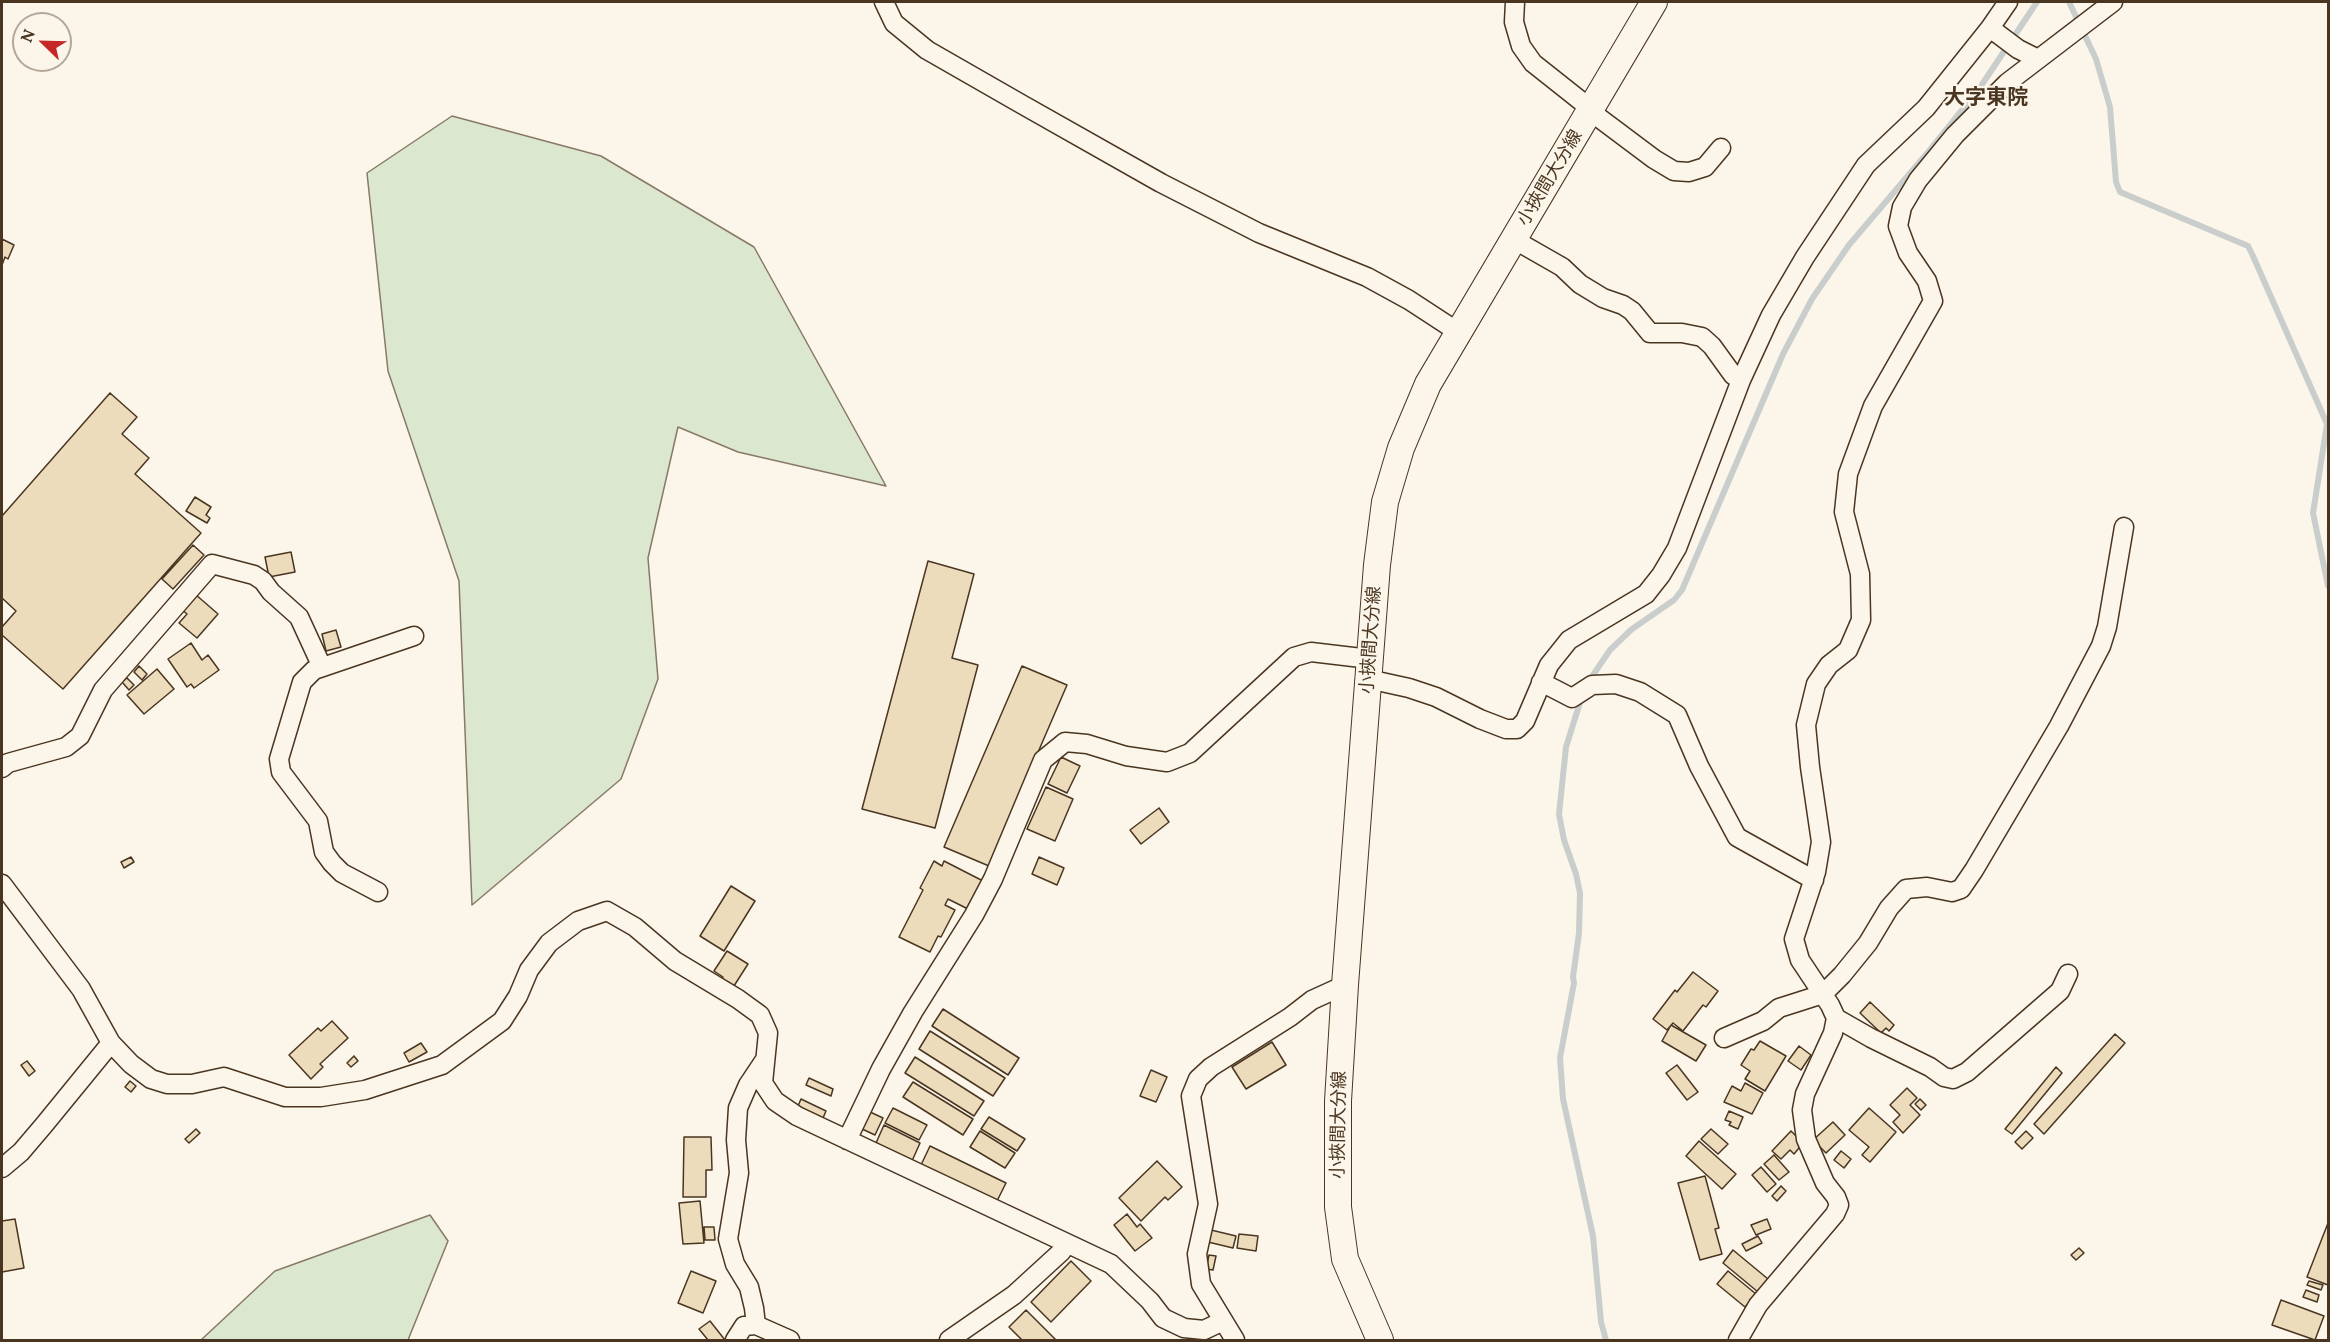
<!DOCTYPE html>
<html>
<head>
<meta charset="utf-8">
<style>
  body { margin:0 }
  #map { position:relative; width:2330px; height:1342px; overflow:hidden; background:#fbf6e9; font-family:Lora,serif }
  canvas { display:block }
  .frame { position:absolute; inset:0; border:3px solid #4a3520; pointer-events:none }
  .north { position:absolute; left:12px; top:12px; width:60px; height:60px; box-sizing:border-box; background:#fbf6e9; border:2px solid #b4a999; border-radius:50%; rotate:293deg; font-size:16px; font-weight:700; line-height:24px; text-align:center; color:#4a3520 }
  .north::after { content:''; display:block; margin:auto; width:21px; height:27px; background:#c62828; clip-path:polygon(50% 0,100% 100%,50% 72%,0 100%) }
</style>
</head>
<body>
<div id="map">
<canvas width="2330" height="1342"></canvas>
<div class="frame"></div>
<div class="north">N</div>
</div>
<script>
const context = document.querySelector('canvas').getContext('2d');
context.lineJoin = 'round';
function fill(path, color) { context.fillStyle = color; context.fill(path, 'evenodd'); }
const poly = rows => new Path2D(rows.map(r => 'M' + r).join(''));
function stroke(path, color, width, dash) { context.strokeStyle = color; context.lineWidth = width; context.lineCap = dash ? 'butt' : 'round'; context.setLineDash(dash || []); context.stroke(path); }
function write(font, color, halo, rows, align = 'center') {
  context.font = font + ' Lora,"Noto Sans JP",serif'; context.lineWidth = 4.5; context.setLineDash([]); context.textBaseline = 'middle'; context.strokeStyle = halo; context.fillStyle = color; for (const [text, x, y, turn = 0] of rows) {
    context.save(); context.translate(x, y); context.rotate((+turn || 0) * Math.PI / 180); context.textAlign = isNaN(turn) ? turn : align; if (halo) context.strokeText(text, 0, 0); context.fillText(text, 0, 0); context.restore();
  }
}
const green = poly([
  [452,116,601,156,754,247,886,486,738,452,678,427,648,558,658,679,621,779,472,905,459,581,388,371,367,173,452,116],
  [430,1215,448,1241,408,1340,201,1340,275,1271,430,1215]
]);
fill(green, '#dce7d0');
stroke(green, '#887966', 1.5);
stroke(poly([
  [2069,2,2096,59,2110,107,2116,182,2120,192,2248,246,2253,256,2327,424,2313,513,2328,586],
  [1589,681,1610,650,1632,629,1674,600,1682,590,1783,354,1812,299,1849,245,1929,151,1979,89,2037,2],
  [1582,696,1566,747,1559,814,1564,840,1576,874,1580,893,1579,933,1573,977,1574,983,1560,1058,1563,1099,1593,1236,1601,1322,1606,1340]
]), '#c9cecd', 6);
const building = poly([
  [2,239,14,245,8,259,5,257,2,265,2,239],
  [110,393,137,417,122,434,149,458,135,474,201,533,63,689,2,635,2,627,16,611,2,598,2,516,110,393],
  [195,497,211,507,206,515,210,518,207,523,186,511,195,497],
  [193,545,204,555,173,589,162,579,193,545],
  [291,552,295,572,269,577,265,557,291,552],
  [928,561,974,574,952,658,978,665,935,828,862,809,928,561],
  [195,594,218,614,197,638,179,623,187,614,181,609,195,594],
  [336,630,341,647,326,651,322,634,336,630],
  [191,643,202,660,208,655,219,670,194,688,191,684,187,687,168,659,191,643],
  [139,666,147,674,142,680,134,672,139,666],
  [1022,666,1067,685,989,866,944,847,1022,666],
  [157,669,174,689,144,714,127,695,157,669],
  [127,678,134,685,129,690,122,682,127,678],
  [1061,757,1080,766,1067,793,1048,784,1061,757],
  [1046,787,1073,799,1055,841,1027,829,1046,787],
  [1159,808,1169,822,1141,844,1130,830,1159,808],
  [131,857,134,862,124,868,121,862,131,857],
  [1039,857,1064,868,1057,885,1032,874,1039,857],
  [934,861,942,866,944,861,985,882,970,910,948,899,945,905,955,910,941,937,938,936,930,952,899,937,923,890,920,888,934,861],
  [731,886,755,901,724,951,700,936,731,886],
  [727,951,748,964,732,989,719,982,723,977,714,971,727,951],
  [1693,972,1718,991,1706,1007,1703,1005,1683,1031,1673,1023,1667,1030,1653,1019,1675,990,1677,992,1693,972],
  [1870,1002,1894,1025,1889,1031,1886,1028,1881,1033,1860,1013,1870,1002],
  [943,1009,1019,1058,1008,1075,932,1026,943,1009],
  [332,1021,348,1038,320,1064,323,1067,311,1079,289,1055,318,1028,321,1031,332,1021],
  [1671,1025,1706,1045,1696,1061,1662,1041,1671,1025],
  [930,1031,1005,1078,993,1096,919,1049,930,1031],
  [2115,1034,2125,1043,2044,1134,2034,1124,2115,1034],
  [1760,1041,1786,1056,1765,1091,1745,1079,1750,1071,1741,1065,1751,1049,1754,1050,1760,1041],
  [1272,1042,1286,1065,1246,1089,1232,1067,1272,1042],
  [421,1043,427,1052,409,1062,404,1053,421,1043],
  [1799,1046,1811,1055,1801,1070,1788,1061,1799,1046],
  [354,1056,358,1061,351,1067,347,1063,354,1056],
  [915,1057,984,1101,974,1116,905,1073,915,1057],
  [27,1061,35,1071,29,1076,21,1065,27,1061],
  [1677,1065,1698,1092,1687,1100,1666,1073,1677,1065],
  [2056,1067,2062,1073,2012,1134,2005,1129,2056,1067],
  [1151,1070,1167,1077,1156,1102,1140,1096,1151,1070],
  [809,1078,833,1089,831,1096,806,1085,809,1078],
  [130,1081,136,1086,131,1092,125,1087,130,1081],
  [913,1082,973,1119,963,1135,903,1097,913,1082],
  [1745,1083,1763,1093,1752,1114,1724,1102,1732,1086,1741,1091,1745,1083],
  [1907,1088,1917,1098,1910,1105,1920,1115,1903,1133,1893,1122,1900,1115,1890,1105,1907,1088],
  [801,1099,826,1111,823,1118,798,1106,801,1099],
  [1920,1099,1926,1105,1921,1110,1915,1104,1920,1099],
  [893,1108,927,1125,919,1140,885,1123,893,1108],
  [1869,1108,1896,1132,1870,1162,1862,1155,1869,1147,1849,1130,1869,1108],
  [868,1111,883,1118,875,1135,860,1128,868,1111],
  [1729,1111,1743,1117,1738,1129,1729,1125,1731,1122,1725,1120,1729,1111],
  [989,1117,1025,1139,1017,1151,981,1129,989,1117],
  [1833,1122,1845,1135,1826,1153,1813,1140,1833,1122],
  [884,1125,920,1143,912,1161,876,1143,884,1125],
  [196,1129,200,1133,189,1143,185,1139,196,1129],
  [1711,1129,1728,1144,1718,1154,1701,1139,1711,1129],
  [980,1131,1015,1153,1005,1168,970,1147,980,1131],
  [1791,1131,1803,1143,1794,1154,1790,1150,1781,1159,1772,1151,1791,1131],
  [2026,1131,2033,1138,2022,1149,2015,1142,2026,1131],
  [684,1137,711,1137,712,1170,706,1170,706,1197,683,1197,684,1137],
  [1699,1141,1736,1174,1722,1189,1686,1156,1699,1141],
  [930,1146,1006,1183,997,1201,921,1165,930,1146],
  [1841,1151,1851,1159,1844,1168,1834,1160,1841,1151],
  [1774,1155,1789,1172,1779,1180,1764,1164,1774,1155],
  [1157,1161,1182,1187,1168,1200,1165,1197,1141,1221,1119,1198,1157,1161],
  [1761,1167,1776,1184,1767,1192,1752,1175,1761,1167],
  [1705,1176,1719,1228,1715,1229,1722,1254,1700,1260,1678,1183,1705,1176],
  [1781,1186,1786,1191,1777,1201,1772,1196,1781,1186],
  [700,1201,704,1243,683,1244,679,1203,700,1201],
  [1127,1214,1137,1227,1140,1224,1152,1238,1135,1251,1114,1225,1127,1214],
  [15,1219,24,1268,2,1272,2,1221,15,1219],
  [1767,1219,1771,1229,1756,1235,1751,1225,1767,1219],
  [2328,1223,2328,1285,2307,1277,2328,1223],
  [704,1227,714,1227,715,1240,705,1240,704,1227],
  [1211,1230,1236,1236,1233,1248,1208,1242,1211,1230],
  [1239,1234,1258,1236,1256,1251,1237,1248,1239,1234],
  [1758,1236,1762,1243,1746,1251,1742,1244,1758,1236],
  [2079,1248,2084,1253,2076,1260,2071,1255,2079,1248],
  [1733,1250,1768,1279,1758,1292,1723,1263,1733,1250],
  [1209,1255,1216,1256,1213,1270,1206,1269,1209,1255],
  [1071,1261,1091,1281,1051,1322,1031,1302,1071,1261],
  [691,1271,716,1281,703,1313,678,1303,691,1271],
  [1728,1271,1756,1294,1745,1307,1717,1284,1728,1271],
  [2309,1281,2323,1285,2321,1290,2307,1285,2309,1281],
  [2306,1290,2319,1295,2317,1302,2303,1297,2306,1290],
  [2281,1300,2324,1316,2315,1340,2272,1325,2281,1300],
  [1026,1310,1056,1340,1022,1340,1009,1327,1026,1310],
  [710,1321,725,1340,708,1340,699,1329,710,1321]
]);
fill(building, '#ecdcbc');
stroke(building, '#4a3520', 1.5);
const street = poly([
  [884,2,894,23,927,50,1023,105,1161,183,1259,233,1367,277,1409,300,1458,332],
  [1515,2,1514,22,1521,46,1533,63,1591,109],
  [1990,28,2018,49,2038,59],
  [1590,111,1654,159,1674,171,1689,172,1705,167,1721,148],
  [1513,239,1562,267,1580,284,1603,298,1623,305,1632,311,1650,333,1682,333,1702,337,1712,346,1733,375,1741,380],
  [1368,679,1409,688,1436,697,1480,719,1506,729,1517,729,1525,721,1549,665,1569,640,1646,594,1661,575,1677,548,1741,380,1771,315,1805,257,1866,165,1926,108,1990,28,2008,2],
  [1541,682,1572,698,1592,685,1616,684,1640,692,1677,715,1699,766,1737,837,1814,880],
  [2,768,8,763,66,747,80,736,103,690,212,564,254,575,263,581,271,592,299,617,322,667],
  [2,884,81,989,111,1043,131,1064,151,1079,167,1084,192,1084,224,1077,285,1097,321,1097,365,1090,442,1065,502,1021,518,996,529,970,549,943,578,921,607,911,635,927,675,961,738,999,760,1015,768,1033,763,1083,775,1101,797,1116,1111,1264,1150,1301,1163,1318,1184,1328,1204,1330,1223,1321],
  [378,892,342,873,332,863,324,852,318,821,281,772,279,759,302,682,314,670,414,636],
  [1836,1018,1871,1038,1930,1067,1944,1077,1953,1079,1967,1072,2060,991,2068,974],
  [1724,1038,1763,1021,1779,1008,1823,994,1842,975,1868,943,1889,908,1906,889,1927,887,1952,892,1961,889,1974,870,2059,726,2101,646,2107,627,2124,527],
  [847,1140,881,1069,913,1012,974,915,993,879,1043,760,1065,742,1087,744,1126,756,1167,762,1190,753,1294,657,1311,652,1370,659],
  [2,1168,21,1152,44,1125,111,1043],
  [756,1325,754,1308,749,1287,735,1264,728,1239,739,1173,736,1140,738,1108,748,1085,764,1061],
  [735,1340,744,1326,756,1325,790,1340],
  [949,1340,1014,1295,1061,1252,1067,1244],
  [1235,1340,1201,1284,1197,1254,1208,1204,1191,1096,1198,1079,1211,1067,1290,1017,1312,1000,1345,985],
  [1738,1340,1758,1305,1835,1214,1839,1205,1836,1197,1825,1183,1806,1139,1802,1110,1805,1094,1833,1033,1836,1018,1830,1005,1800,960,1794,939,1816,872,1821,842,1810,767,1806,725,1816,684,1829,665,1848,650,1861,620,1860,574,1844,512,1848,474,1873,406,1933,301,1927,281,1908,253,1898,226,1902,207,1918,180,1955,135,2007,83,2113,2]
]);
const secondary = poly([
  [1380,1340,1345,1259,1338,1207,1338,1101,1345,985,1377,565,1385,502,1401,448,1428,384,1654,2]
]);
stroke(street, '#4a3520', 21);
stroke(secondary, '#4a3520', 28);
stroke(street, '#fbf6e9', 18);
stroke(secondary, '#fbf6e9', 26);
write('18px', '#4a3520', '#fbf6e9', [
  ["小挾間大分線",1550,178,-59],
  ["小挾間大分線",1371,640,-86],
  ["小挾間大分線",1339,1125,-89]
]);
write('bold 21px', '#4a3520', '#fbf6e9', [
  ["大字東院",1986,98]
]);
</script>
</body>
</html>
